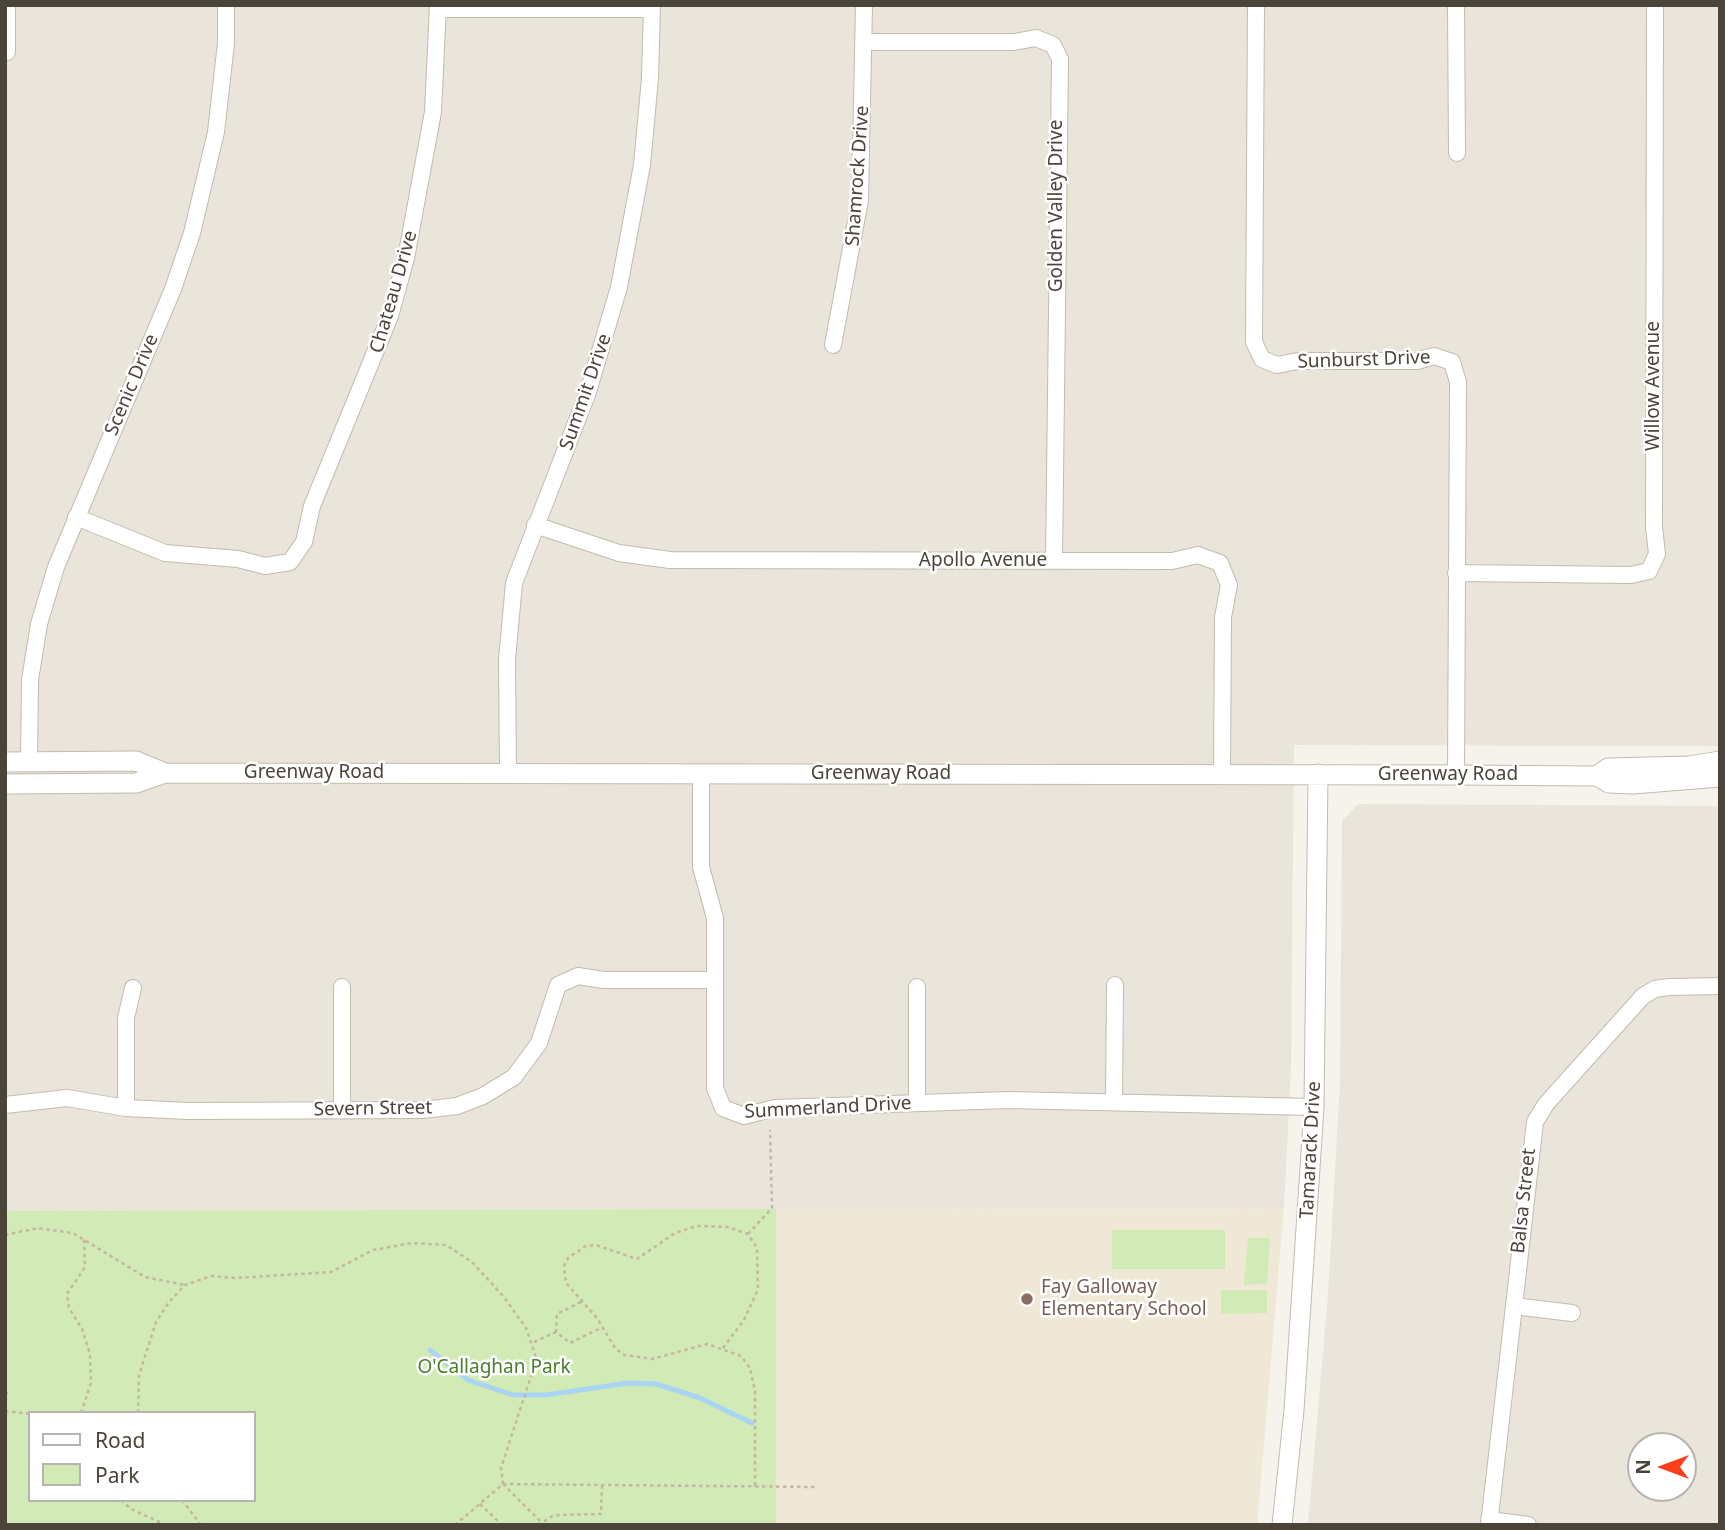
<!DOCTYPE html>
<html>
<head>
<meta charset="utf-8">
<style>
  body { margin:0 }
  #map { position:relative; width:1725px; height:1530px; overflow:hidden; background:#f6f3ec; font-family:"Noto Sans",sans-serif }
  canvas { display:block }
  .frame { position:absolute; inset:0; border:7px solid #4b4439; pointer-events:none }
  .legend { position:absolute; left:28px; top:1411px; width:228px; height:91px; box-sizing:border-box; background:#fff; border:2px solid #b7b4b0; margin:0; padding:9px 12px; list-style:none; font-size:21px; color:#4b4439 }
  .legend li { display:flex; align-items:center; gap:14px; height:35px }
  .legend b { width:35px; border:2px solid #b7b4b0 }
  .north { position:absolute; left:1627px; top:1432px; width:70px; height:70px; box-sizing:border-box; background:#fff; border:2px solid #b7b4b0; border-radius:50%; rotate:270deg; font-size:19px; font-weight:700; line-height:28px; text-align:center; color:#4b4439 }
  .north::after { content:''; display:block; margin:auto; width:24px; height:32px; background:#fc3f1d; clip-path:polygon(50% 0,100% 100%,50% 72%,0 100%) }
</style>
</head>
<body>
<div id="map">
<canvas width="1725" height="1530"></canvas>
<div class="frame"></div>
<ul class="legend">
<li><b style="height:9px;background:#fff"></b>Road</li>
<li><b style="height:19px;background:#d2eab5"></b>Park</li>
</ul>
<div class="north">N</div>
</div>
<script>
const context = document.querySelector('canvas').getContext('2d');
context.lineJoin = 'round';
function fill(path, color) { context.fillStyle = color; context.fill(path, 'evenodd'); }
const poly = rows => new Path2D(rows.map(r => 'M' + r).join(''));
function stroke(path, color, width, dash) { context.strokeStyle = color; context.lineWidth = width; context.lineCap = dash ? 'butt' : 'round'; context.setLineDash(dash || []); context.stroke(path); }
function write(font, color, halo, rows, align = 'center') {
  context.font = font + ' "Noto Sans",sans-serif'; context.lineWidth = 5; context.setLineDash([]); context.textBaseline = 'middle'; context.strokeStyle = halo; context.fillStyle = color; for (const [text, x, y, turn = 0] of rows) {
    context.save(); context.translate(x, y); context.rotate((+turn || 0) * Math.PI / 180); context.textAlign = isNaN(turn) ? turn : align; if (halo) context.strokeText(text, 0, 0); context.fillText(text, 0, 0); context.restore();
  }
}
fill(poly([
  [5,5,1720,5,1720,746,1294,745,1291,1067,1284,1208,5,1211],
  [1358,804,1720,806,1720,1525,1308,1525,1328,1295,1340,1082,1342,821],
  [1641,1446,1683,1446,1683,1488,1641,1488]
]), '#eae5da');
fill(poly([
  [1284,1208,1257,1525,776,1525,776,1209]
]), '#efe8d6');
fill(poly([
  [776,1209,776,1525,5,1525,5,1211],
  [30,1413,254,1413,254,1500,30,1500],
  [1112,1230,1225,1230,1225,1269,1112,1269],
  [1248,1238,1270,1238,1267,1284,1244,1285],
  [1267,1290,1267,1313,1221,1314,1221,1290]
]), '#d2eab5');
stroke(poly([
  [430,1350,468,1380,513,1395,546,1395,628,1383,656,1384,700,1398,752,1423]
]), '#a9d4f2', 5);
const minor = poly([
  [7,5,7,52],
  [1256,5,1254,342,1262,359,1277,365,1298,361,1417,361,1434,356,1452,362,1458,382,1456,775],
  [1456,5,1457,153],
  [438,9,652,9],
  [864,42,1014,42,1036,38,1053,45,1060,59,1054,561],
  [833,345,860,200,864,5],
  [76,517,165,553,238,559,265,566,290,562,304,542,312,506,390,316,406,258,433,112,438,5],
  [535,525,619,553,670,560,1172,561,1198,555,1220,563,1229,585,1223,617,1222,774],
  [1456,573,1631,575,1649,571,1657,554,1654,527,1655,5],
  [29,762,30,680,39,624,56,567,173,289,192,233,216,132,226,43,226,5],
  [508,774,507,659,514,583,588,392,619,287,642,165,650,78,652,5],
  [701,774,701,867,715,918,715,1088,723,1108,744,1116,775,1108,1008,1100,1314,1107],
  [342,987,342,1110],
  [917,987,917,1103],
  [1114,1102,1115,985],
  [5,1105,67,1098,126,1108,188,1111,423,1110,457,1106,483,1096,514,1077,539,1043,558,985,578,976,604,980,715,980],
  [126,1108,126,1018,133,988],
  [1514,1306,1572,1313],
  [1489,1520,1528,1525],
  [1489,1525,1535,1122,1546,1104,1643,996,1655,989,1669,987,1720,986]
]);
const tertiary = poly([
  [5,762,136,761,165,773],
  [1597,776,1608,768,1689,766,1720,761],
  [5,784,136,783,165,773,1456,775,1597,776,1609,783,1633,784,1720,777],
  [1282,1525,1294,1410,1314,1107,1318,774]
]);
stroke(minor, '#c2bbae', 18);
stroke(tertiary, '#c2bbae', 21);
stroke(poly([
  [748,1234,772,1208,770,1130],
  [5,1235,38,1228,73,1233,145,1277,185,1285],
  [581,1302,557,1314,556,1332,570,1343,601,1328],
  [534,1342,556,1332],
  [723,1348,744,1320,758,1289,757,1248,748,1234,727,1227,697,1226,675,1233,637,1259,596,1245,586,1246,568,1258,564,1266,566,1283,597,1318,615,1348,624,1355,652,1359,707,1344,741,1356,750,1368,755,1391,755,1486],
  [5,1409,7,1389],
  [5,1411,30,1414],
  [81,1413,91,1383,90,1354,82,1329,69,1308,67,1294,85,1267,84,1238],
  [138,1413,139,1375,156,1322,169,1302,185,1285,211,1276,235,1278,331,1272,373,1250,412,1243,446,1245,472,1262,504,1297,526,1328,535,1354,535,1364,501,1468,503,1484,455,1525],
  [503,1484,817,1487],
  [503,1484,540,1521],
  [121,1500,131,1509,166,1525],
  [182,1500,201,1525],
  [480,1504,502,1525],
  [538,1525,554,1515,601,1514,602,1486]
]), '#c4b79f', 2.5, [3.5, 3.5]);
stroke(minor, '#fff', 16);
stroke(tertiary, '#fff', 19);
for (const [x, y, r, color] of [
  [1027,1299,7,"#8d6e63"]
]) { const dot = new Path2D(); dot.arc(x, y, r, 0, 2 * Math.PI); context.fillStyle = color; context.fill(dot); stroke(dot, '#fff', 2.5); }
write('19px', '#4b4439', '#fff', [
  ["Shamrock Drive",858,176,-86],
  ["Golden Valley Drive",1057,206,-90],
  ["Chateau Drive",394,292,-74],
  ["Sunburst Drive",1364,360,-2],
  ["Scenic Drive",132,385,-67],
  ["Willow Avenue",1654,386,-90],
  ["Summit Drive",586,392,-71],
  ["Apollo Avenue",983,561],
  ["Greenway Road",314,773],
  ["Greenway Road",881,774],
  ["Greenway Road",1448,775],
  ["Summerland Drive",828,1108,-3],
  ["Severn Street",373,1109,-1],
  ["Tamarack Drive",1311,1150,-87],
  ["Balsa Street",1524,1201,-84]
]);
write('19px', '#785e54', '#fff', [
  ["Fay Galloway",1041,1288],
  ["Elementary School",1041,1310]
], 'left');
write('19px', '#4a7f2a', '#fff', [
  ["O'Callaghan Park",494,1368]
]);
</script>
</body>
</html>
